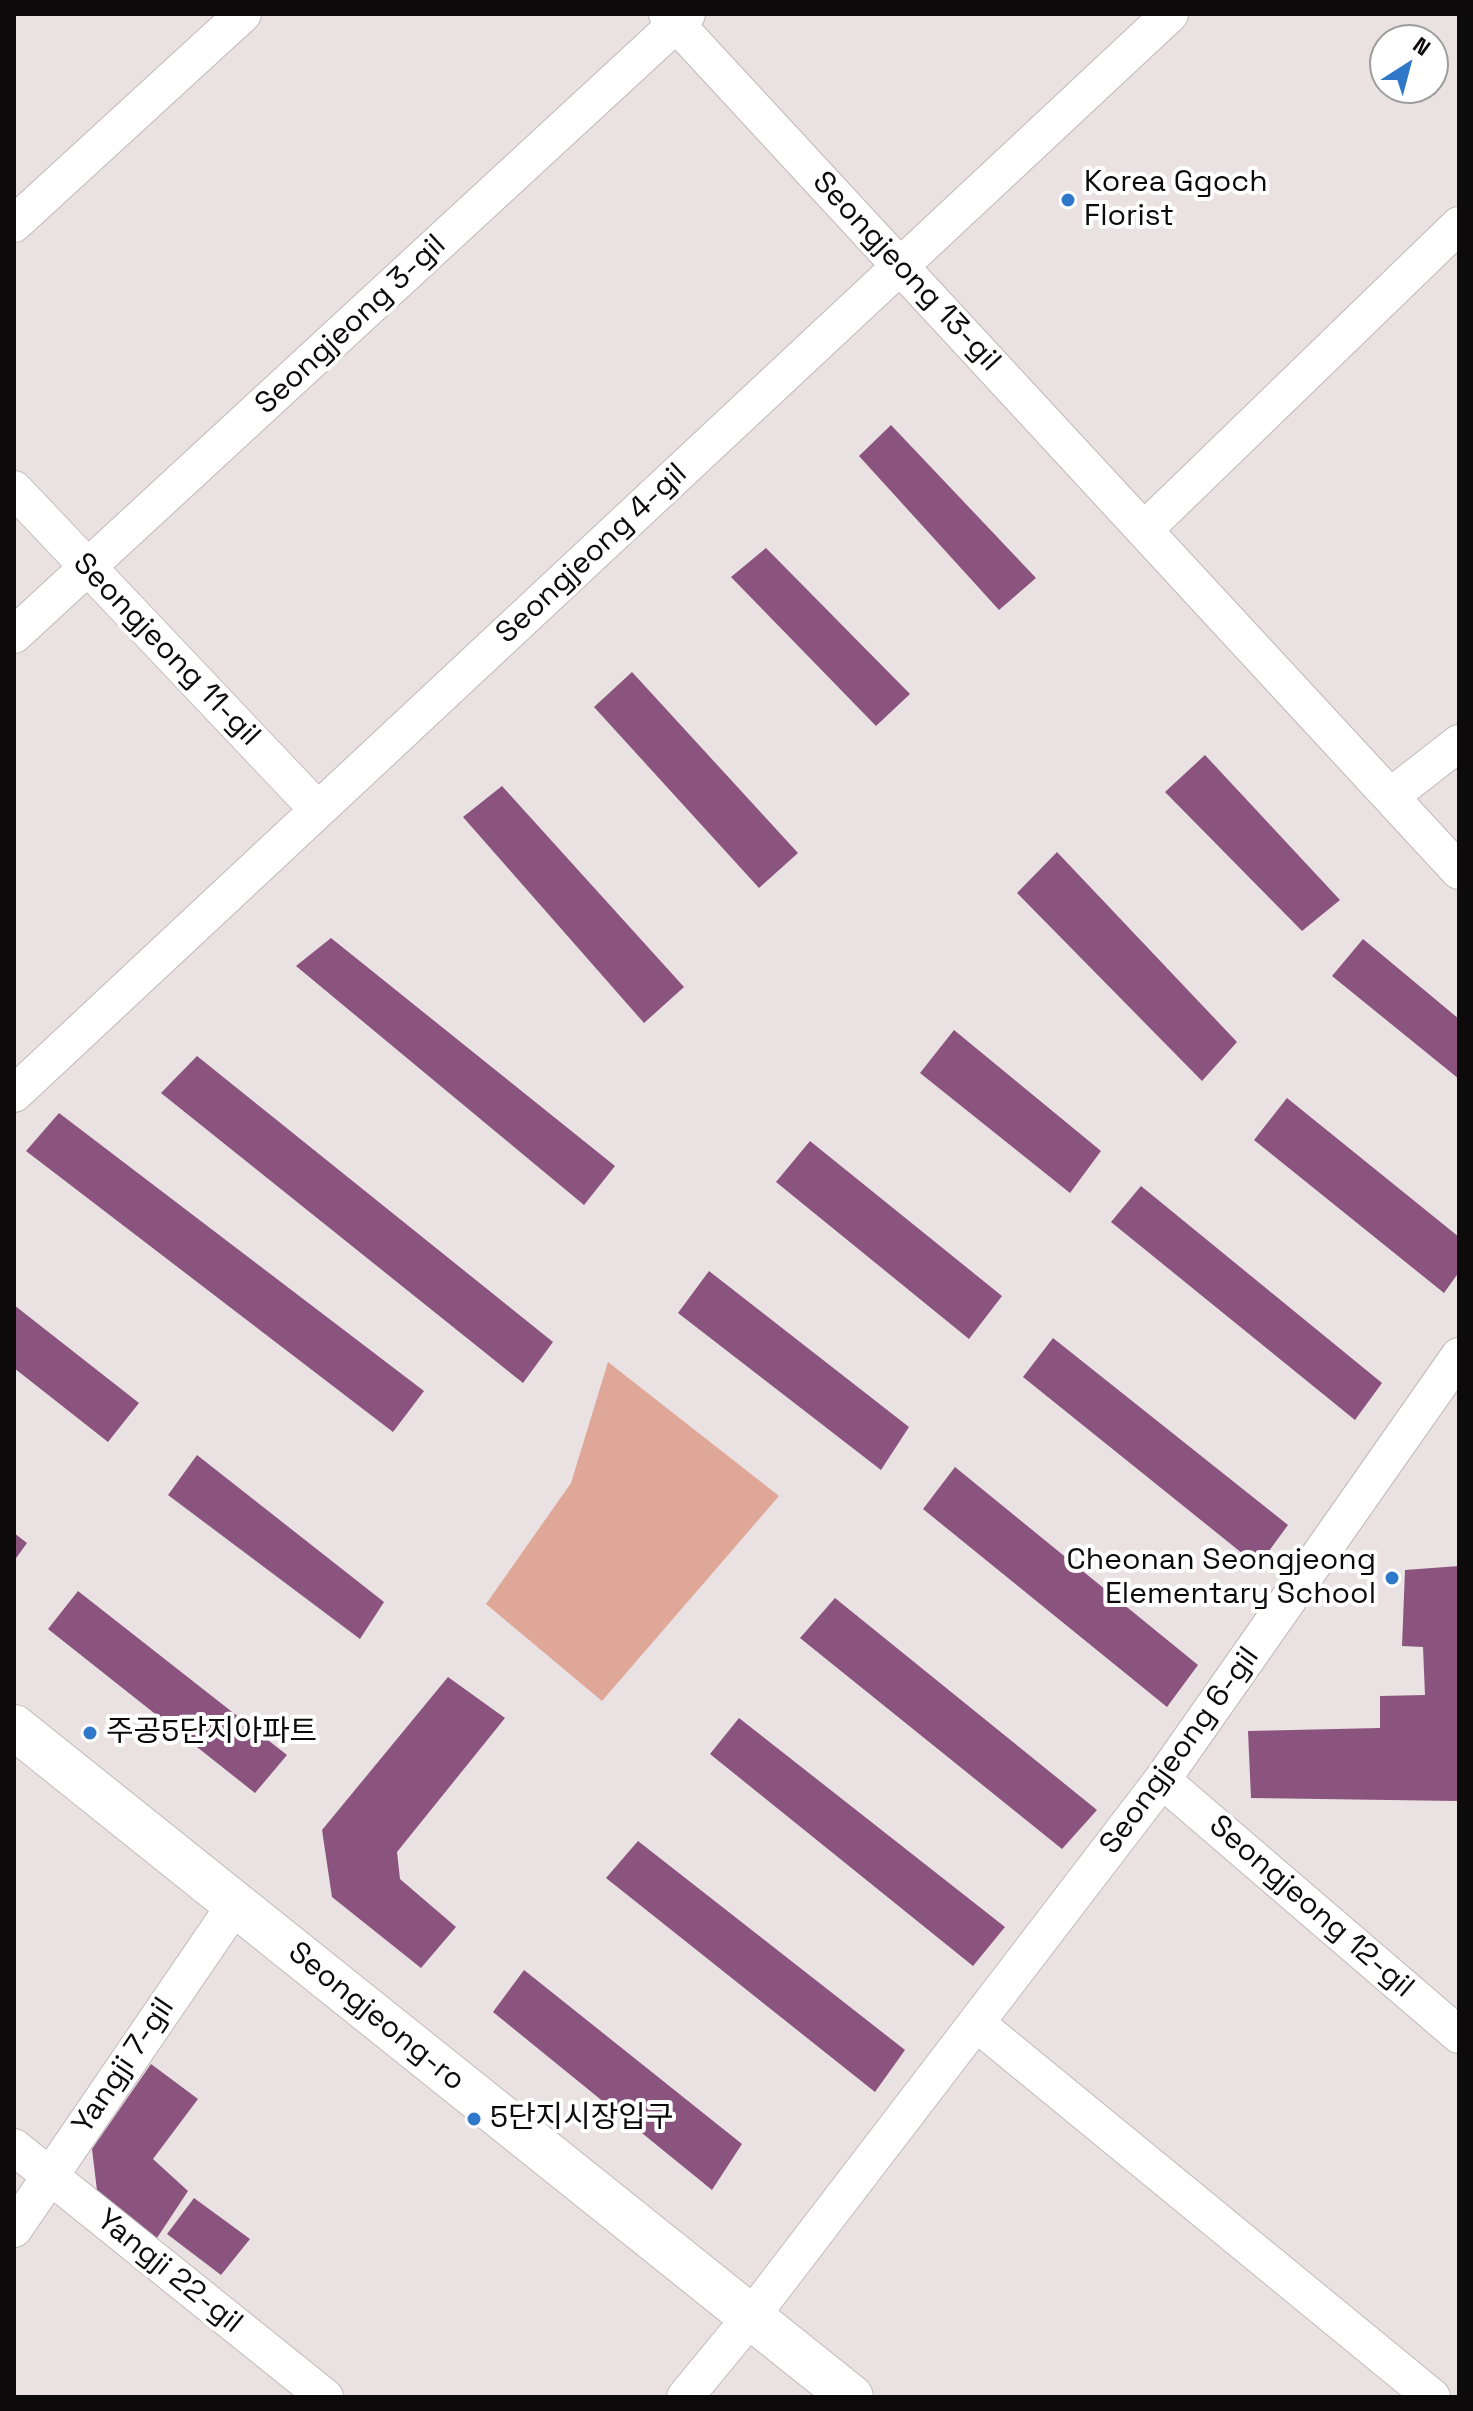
<!DOCTYPE html>
<html>
<head>
<meta charset="utf-8">
<style>
  body { margin:0 }
  #map { position:relative; width:1473px; height:2411px; overflow:hidden; background:#eae1e3; font-family:"Space Grotesk",sans-serif }
  canvas { display:block }
  .frame { position:absolute; inset:0; border:16px solid #0d0a0b; pointer-events:none }
  .north { position:absolute; left:1369px; top:24px; width:80px; height:80px; box-sizing:border-box; background:#fff; border:2px solid #9e9d9d; border-radius:50%; rotate:36deg; font-size:22px; font-weight:700; line-height:32px; text-align:center; color:#0d0a0b }
  .north::after { content:''; display:block; margin:auto; width:28px; height:36px; background:#2f78c9; clip-path:polygon(50% 0,100% 100%,50% 72%,0 100%) }
</style>
</head>
<body>
<div id="map">
<canvas width="1473" height="2411"></canvas>
<div class="frame"></div>
<div class="north">N</div>
</div>
<script>
const context = document.querySelector('canvas').getContext('2d');
context.lineJoin = 'round';
function fill(path, color) { context.fillStyle = color; context.fill(path, 'evenodd'); }
const poly = rows => new Path2D(rows.map(r => 'M' + r).join(''));
function stroke(path, color, width, dash) { context.strokeStyle = color; context.lineWidth = width; context.lineCap = dash ? 'butt' : 'round'; context.setLineDash(dash || []); context.stroke(path); }
function write(font, color, halo, rows, align = 'center') {
  context.font = font + ' "Space Grotesk","Noto Sans KR",sans-serif'; context.lineWidth = 8; context.setLineDash([]); context.textBaseline = 'middle'; context.strokeStyle = halo; context.fillStyle = color; for (const [text, x, y, turn = 0] of rows) {
    context.save(); context.translate(x, y); context.rotate((+turn || 0) * Math.PI / 180); context.textAlign = isNaN(turn) ? turn : align; if (halo) context.strokeText(text, 0, 0); context.fillText(text, 0, 0); context.restore();
  }
}
fill(poly([
  [608,1362,779,1496,602,1701,486,1604,571,1483]
]), '#dea797');
fill(poly([
  [891,425,1036,578,999,610,859,456],
  [766,548,910,694,876,726,731,577],
  [632,672,798,853,759,888,594,707],
  [1205,755,1340,900,1302,931,1165,792],
  [502,786,684,987,644,1023,463,817],
  [1057,852,1237,1042,1202,1081,1017,893],
  [331,938,615,1166,584,1205,296,966],
  [1363,939,1459,1019,1459,1079,1332,976],
  [954,1030,1101,1151,1070,1193,920,1073],
  [197,1056,553,1342,523,1383,161,1093],
  [1287,1098,1459,1237,1459,1272,1444,1293,1254,1140],
  [59,1113,424,1391,393,1432,26,1151],
  [810,1141,1002,1296,969,1339,776,1182],
  [1141,1186,1382,1383,1355,1420,1111,1222],
  [709,1271,909,1427,881,1470,678,1313],
  [14,1305,139,1403,108,1442,14,1368],
  [1053,1338,1288,1525,1258,1566,1023,1377],
  [197,1455,384,1602,360,1639,168,1495],
  [955,1467,1198,1665,1167,1707,923,1509],
  [14,1533,27,1543,14,1561],
  [1459,1566,1459,1801,1251,1798,1248,1731,1380,1728,1380,1696,1425,1695,1423,1647,1402,1646,1405,1570],
  [78,1591,287,1755,255,1793,48,1629],
  [835,1598,1097,1810,1062,1849,800,1638],
  [448,1677,505,1718,397,1852,400,1879,456,1927,421,1968,332,1897,322,1830],
  [739,1718,1005,1927,973,1966,710,1754],
  [638,1841,905,2050,875,2092,606,1878],
  [524,1970,742,2144,712,2190,493,2012],
  [151,2064,198,2099,153,2159,188,2191,155,2241,98,2199,92,2149],
  [194,2198,250,2239,221,2275,167,2234]
]), '#8a547e');
const minor = poly([
  [667,14,1459,871],
  [14,224,243,14],
  [14,489,318,810],
  [1144,530,1459,225],
  [14,635,687,14],
  [1391,796,1459,743],
  [14,1094,1170,14],
  [1162,1780,1459,2035],
  [976,2023,1432,2397],
  [14,2147,325,2397],
  [14,2229,235,1905],
  [685,2397,750,2318,1162,1780,1459,1356]
]);
const tertiary = poly([
  [14,1727,851,2397]
]);
stroke(minor, '#c1b8bb', 38);
stroke(tertiary, '#c1b8bb', 46);
stroke(minor, '#fff', 36);
stroke(tertiary, '#fff', 44);
for (const [x, y, r, color] of [
  [1068,200,8,"#2f78c9"],
  [1392,1578,8,"#2f78c9"],
  [90,1733,8,"#2f78c9"],
  [474,2119,8,"#2f78c9"]
]) { const dot = new Path2D(); dot.arc(x, y, r, 0, 2 * Math.PI); context.fillStyle = color; context.fill(dot); stroke(dot, '#fff', 3); }
write('30px', '#0d0a0b', '#fff', [
  ["Korea Ggoch",1084,183],
  ["Florist",1084,217],
  ["Cheonan Seongjeong",1376,1561,"right"],
  ["Elementary School",1376,1595,"right"],
  ["주공5단지아파트",106,1733],
  ["5단지시장입구",490,2119]
], 'left');
write('30px', '#0d0a0b', '#fff', [
  ["Seongjeong 13-gil",906,272,47],
  ["Seongjeong 3-gil",351,325,-43],
  ["Seongjeong 4-gil",592,554,-43],
  ["Seongjeong 11-gil",166,650,46],
  ["Seongjeong 6-gil",1180,1751,-54],
  ["Seongjeong 12-gil",1311,1907,41],
  ["Seongjeong-ro",376,2017,39],
  ["Yangji 7-gil",124,2066,-56],
  ["Yangji 22-gil",169,2272,39]
]);
</script>
</body>
</html>
